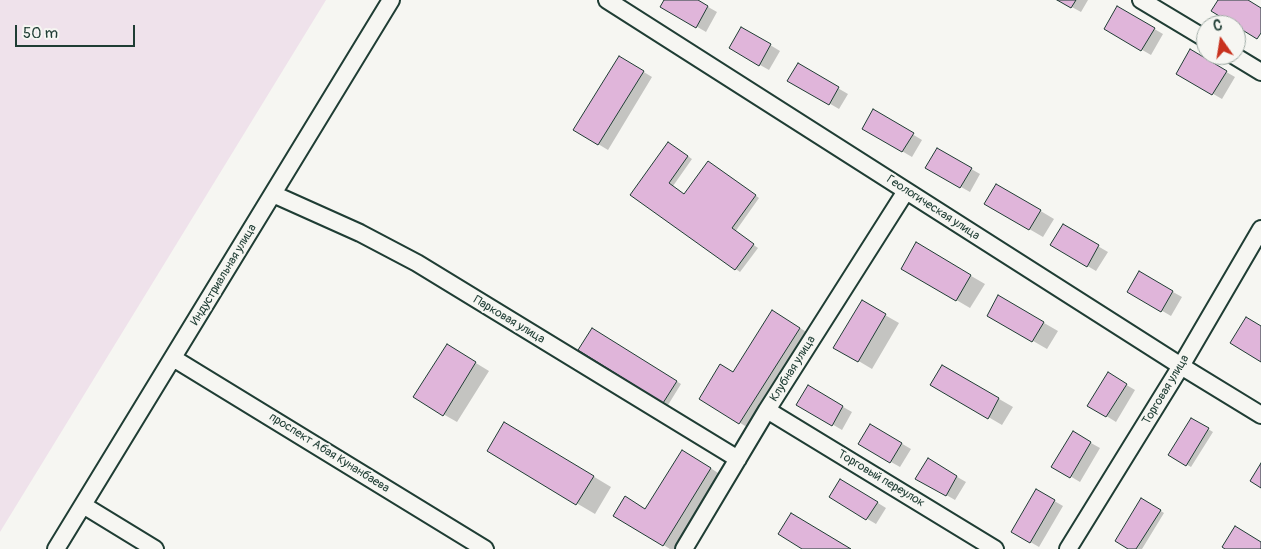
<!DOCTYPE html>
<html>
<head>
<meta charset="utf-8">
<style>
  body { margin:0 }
  #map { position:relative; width:1261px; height:549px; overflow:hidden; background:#f6f6f2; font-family:Pangolin,sans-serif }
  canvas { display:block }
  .north { position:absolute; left:1196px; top:15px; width:50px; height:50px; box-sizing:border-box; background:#f6f6f2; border:1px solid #a0aca6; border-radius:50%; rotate:347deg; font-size:14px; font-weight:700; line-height:20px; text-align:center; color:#1f3d34 }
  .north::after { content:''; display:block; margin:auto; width:18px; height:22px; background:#c8321e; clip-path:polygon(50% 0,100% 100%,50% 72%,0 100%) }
  .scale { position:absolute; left:15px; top:25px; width:120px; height:22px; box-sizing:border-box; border:2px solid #1f3d34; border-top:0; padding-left:6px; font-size:15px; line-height:18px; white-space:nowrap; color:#1f3d34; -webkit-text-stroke:4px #f6f6f2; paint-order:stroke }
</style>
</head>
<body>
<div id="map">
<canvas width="1261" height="549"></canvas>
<div class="north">С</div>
<div class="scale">50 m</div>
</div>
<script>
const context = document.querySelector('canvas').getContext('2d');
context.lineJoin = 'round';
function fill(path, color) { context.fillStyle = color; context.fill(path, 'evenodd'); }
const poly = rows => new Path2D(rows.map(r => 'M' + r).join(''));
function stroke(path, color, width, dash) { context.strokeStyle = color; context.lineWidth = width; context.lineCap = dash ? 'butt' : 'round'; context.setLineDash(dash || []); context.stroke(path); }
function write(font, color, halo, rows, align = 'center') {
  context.font = font + ' Pangolin,sans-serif'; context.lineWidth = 4; context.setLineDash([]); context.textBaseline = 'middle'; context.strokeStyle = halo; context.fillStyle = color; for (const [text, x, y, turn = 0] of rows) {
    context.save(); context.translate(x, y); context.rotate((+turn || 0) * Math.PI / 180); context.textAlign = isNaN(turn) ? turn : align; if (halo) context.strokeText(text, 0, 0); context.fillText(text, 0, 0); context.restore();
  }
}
fill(poly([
  [0,0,326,0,0,532]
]), '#efe2eb');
fill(poly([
  [666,0,696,0,717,12,706,32,662,6],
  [1059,0,1088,0,1081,12],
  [1118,8,1163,34,1151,55,1106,29],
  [742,28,780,51,769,70,730,48],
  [1190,51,1235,77,1222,99,1177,73],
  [619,57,652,77,608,150,575,130],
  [798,65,848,94,839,109,789,80],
  [874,111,922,140,912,157,864,129],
  [673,146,692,159,673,186,685,195,713,165,759,198,735,232,758,248,740,272,632,195],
  [938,150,980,174,970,192,927,168],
  [997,185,1054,219,1043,237,986,204],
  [1063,226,1108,252,1096,271,1052,245],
  [916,244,985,284,970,308,902,268],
  [1139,273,1182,297,1171,316,1128,291],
  [999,297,1058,331,1047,349,988,315],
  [862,302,899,323,872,369,835,347],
  [790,322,818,339,758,434,700,398,733,373],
  [592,330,681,384,668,405,580,349],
  [461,354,489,371,457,422,443,414],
  [942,366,1013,407,1002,425,932,384],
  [1108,374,1135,390,1116,422,1089,405],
  [808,387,852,412,842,430,798,404],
  [1192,419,1213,432,1191,467,1170,455],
  [870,425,911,449,900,467,859,444],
  [1073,433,1100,448,1080,482,1053,466],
  [523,434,611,487,595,514,488,451],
  [928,460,966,482,955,500,917,478],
  [701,462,729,480,686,549,670,549,615,515,646,510],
  [841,480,886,508,876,524,830,497],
  [1037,491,1063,506,1039,547,1013,532],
  [1142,499,1164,513,1142,549,1130,549]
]), '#0003');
const building = poly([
  [664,0,698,0,708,6,696,28,660,7,664,0],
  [1057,0,1076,0,1071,8,1057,0],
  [1218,0,1248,0,1261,8,1261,33,1257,39,1236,26,1236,25,1234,25,1211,11,1218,0],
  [1117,6,1155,28,1141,51,1104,29,1117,6],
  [741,27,771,44,759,66,729,48,741,27],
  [1190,49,1227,71,1212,95,1176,74,1190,49],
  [619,56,644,71,598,145,573,130,619,56],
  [798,63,839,87,829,105,787,81,798,63],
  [873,109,914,133,902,152,862,129,873,109],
  [668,142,688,156,669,183,684,194,708,161,756,195,732,228,754,244,735,270,630,195,668,142],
  [937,148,972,168,960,188,925,168,937,148],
  [996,184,1041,210,1029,230,984,204,996,184],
  [1063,224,1099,245,1087,267,1050,245,1063,224],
  [916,242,971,275,956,301,901,269,916,242],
  [1139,271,1173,291,1161,312,1127,292,1139,271],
  [998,295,1044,322,1032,342,987,316,998,295],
  [862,300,886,314,858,362,833,348,862,300],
  [772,310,800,328,739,424,699,399,720,364,733,372,772,310],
  [1246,317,1261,326,1261,362,1230,343,1246,317],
  [592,328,677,381,663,403,578,350,592,328],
  [447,344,476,362,443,416,413,397,447,344],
  [942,365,999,398,988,419,930,385,942,365],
  [1108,372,1127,384,1106,417,1087,406,1108,372],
  [808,385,843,406,832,426,796,405,808,385],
  [1191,418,1209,428,1186,466,1168,455,1191,418],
  [504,422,594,476,576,505,487,451,504,422],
  [870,424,902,443,890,463,858,444,870,424],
  [1073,431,1091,442,1070,478,1051,467,1073,431],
  [682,450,711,468,663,546,613,516,625,496,645,509,682,450],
  [928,458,957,476,946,496,915,479,928,458],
  [1261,463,1261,488,1250,481,1261,463],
  [840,479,878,502,866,520,829,497,840,479],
  [1036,489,1055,500,1030,543,1011,532,1036,489],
  [1141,498,1161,510,1136,549,1128,549,1115,541,1141,498],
  [791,513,851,549,802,549,778,534,791,513],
  [1235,526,1261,542,1261,549,1225,549,1222,547,1235,526]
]);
fill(building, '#e0b5da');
stroke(building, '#1f3d34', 1);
const minor = poly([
  [607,0,1181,366,1261,415],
  [1141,0,1206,39],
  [1233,55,1261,72],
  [273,194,360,233,417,263,738,459],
  [173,358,485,549],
  [767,410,995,549],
  [83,505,155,549],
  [56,549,391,0],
  [684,549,767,410,906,191],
  [1068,549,1181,366,1261,229]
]);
stroke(minor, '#1f3d34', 20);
stroke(minor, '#f6f6f2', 16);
write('12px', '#1f3d34', '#f6f6f2', [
  ["Геологическая улица",933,208,33],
  ["Индустриальная улица",224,275,-59],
  ["Парковая улица",509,320,31],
  ["Клубная улица",793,369,-58],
  ["Торговая улица",1166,390,-59],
  ["проспект Абая Кунанбаева",329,453,32],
  ["Торговый переулок",881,479,31]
]);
</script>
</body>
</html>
